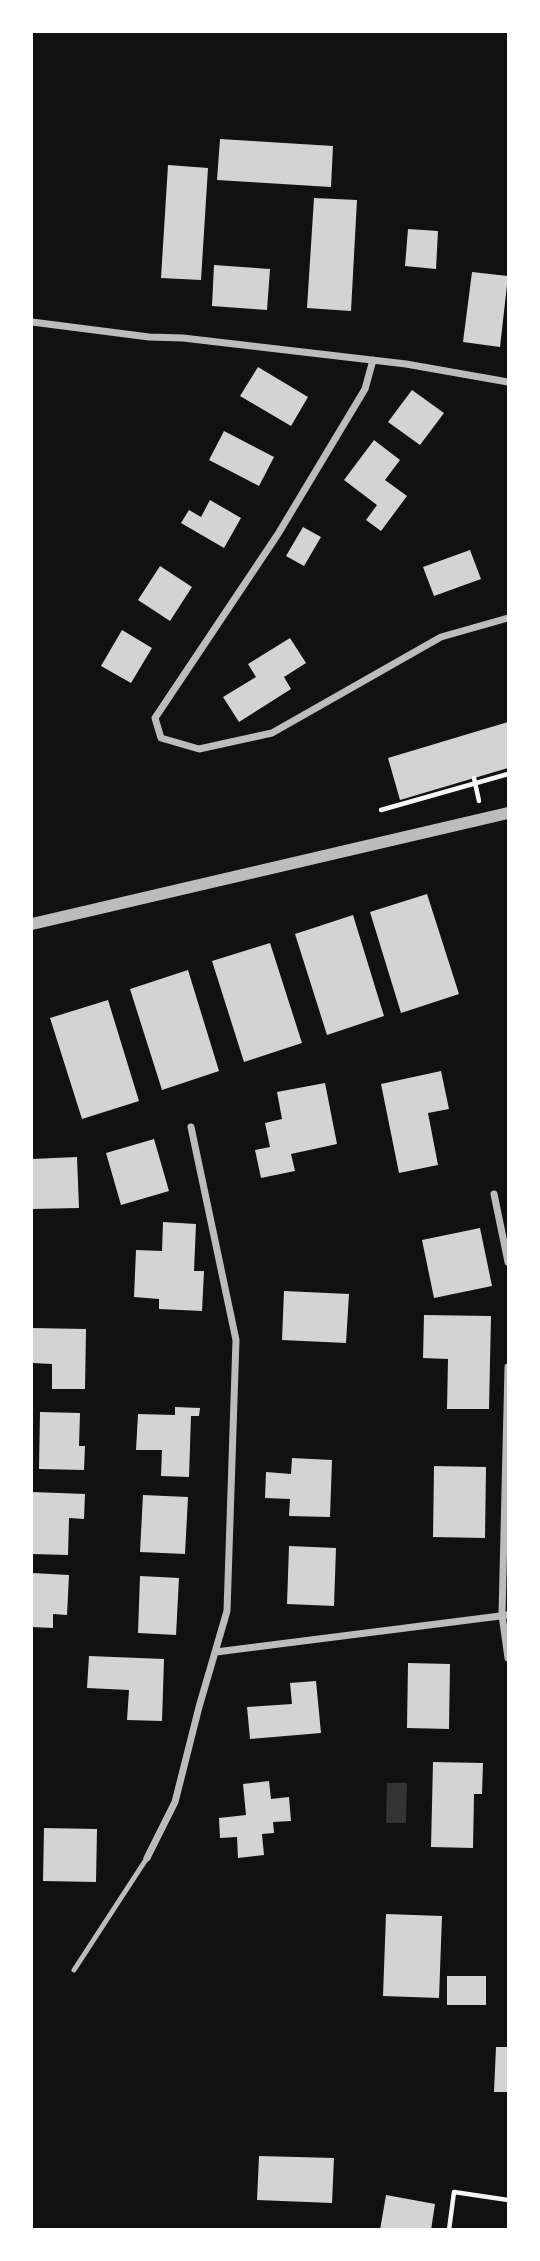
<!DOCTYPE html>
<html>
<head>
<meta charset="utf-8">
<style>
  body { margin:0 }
  #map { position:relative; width:540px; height:2261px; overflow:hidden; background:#111; font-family:Montserrat,sans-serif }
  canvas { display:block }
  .frame { position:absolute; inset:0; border:33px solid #fff; pointer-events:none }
</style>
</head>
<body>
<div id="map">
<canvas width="540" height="2261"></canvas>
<div class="frame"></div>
</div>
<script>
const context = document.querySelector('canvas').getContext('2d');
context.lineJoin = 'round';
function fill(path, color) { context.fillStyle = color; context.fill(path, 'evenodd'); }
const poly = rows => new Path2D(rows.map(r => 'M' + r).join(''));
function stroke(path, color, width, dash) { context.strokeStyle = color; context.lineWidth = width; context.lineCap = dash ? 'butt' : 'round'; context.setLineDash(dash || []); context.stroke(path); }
fill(poly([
  [387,1783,407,1783,406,1823,386,1823]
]), '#333');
fill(poly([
  [220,139,333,146,331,187,217,180],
  [168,165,208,168,201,280,161,278],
  [314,198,357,200,351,311,307,308],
  [408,229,438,231,436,269,405,266],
  [214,265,270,269,267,310,212,306],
  [472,272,508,276,500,347,463,342],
  [258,367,308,397,291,426,240,396],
  [412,390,444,413,420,445,388,422],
  [224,431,274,457,259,486,209,460],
  [374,440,400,460,385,480,407,496,381,531,366,520,377,505,344,480],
  [210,500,241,518,224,548,181,523,189,510,201,517],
  [303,527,321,537,304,566,286,556],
  [470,550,481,579,434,596,423,567],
  [160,566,192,587,170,621,138,600],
  [122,630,152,648,131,683,101,666],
  [290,638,306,663,284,677,291,689,239,722,223,697,256,677,248,664],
  [508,722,508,768,400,800,388,758],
  [427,894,459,994,401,1013,370,912],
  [353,915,384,1016,327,1035,295,934],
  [270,943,302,1043,244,1062,212,961],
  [188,970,219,1071,162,1090,130,989],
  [108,1000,139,1101,82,1119,50,1018],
  [441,1071,449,1109,428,1113,438,1165,399,1173,381,1084],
  [325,1083,337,1144,291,1154,295,1171,261,1178,255,1150,270,1147,265,1123,282,1119,277,1092],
  [154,1139,169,1191,121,1205,106,1153],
  [77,1157,79,1208,32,1209,32,1159],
  [163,1222,196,1224,194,1271,204,1271,202,1311,159,1309,159,1299,134,1297,136,1250,162,1251],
  [480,1228,492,1286,434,1298,422,1240],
  [284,1291,349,1294,346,1343,282,1340],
  [424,1315,491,1316,489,1409,447,1409,448,1359,423,1358],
  [32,1328,86,1329,85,1389,52,1389,52,1364,32,1363],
  [175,1407,200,1408,199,1416,191,1416,189,1477,161,1476,162,1450,136,1450,138,1414,175,1415],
  [40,1412,80,1413,79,1446,85,1446,84,1470,39,1469],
  [292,1458,332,1460,330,1517,289,1516,290,1499,265,1498,266,1472,291,1474],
  [434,1466,486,1467,485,1538,433,1537],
  [32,1492,85,1494,84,1519,69,1518,68,1555,32,1554],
  [143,1495,188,1497,185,1554,140,1552],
  [289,1546,336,1548,334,1606,287,1604],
  [32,1573,69,1575,67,1615,53,1614,53,1628,32,1627],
  [140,1576,179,1578,176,1635,138,1633],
  [89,1656,164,1659,162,1721,127,1720,129,1690,87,1688],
  [408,1663,450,1664,449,1729,407,1728],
  [316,1681,321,1733,250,1739,247,1707,292,1704,290,1683],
  [433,1762,483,1763,482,1794,474,1794,473,1848,431,1847],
  [269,1781,271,1799,289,1797,291,1821,273,1822,274,1833,262,1834,264,1855,238,1858,237,1837,220,1838,219,1818,246,1815,243,1784],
  [44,1828,97,1829,96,1882,43,1881],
  [386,1914,442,1916,439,1998,383,1996],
  [447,1976,486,1976,486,2005,447,2005],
  [496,2047,508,2047,508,2092,494,2092],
  [259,2156,334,2158,332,2203,257,2200],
  [386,2195,435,2204,431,2230,380,2230]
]), '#d3d3d3');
stroke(poly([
  [474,778,479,801],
  [381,810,508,774],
  [449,2230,454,2192,508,2200]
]), '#f5f5f5', 4.5);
stroke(poly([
  [74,1970,147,1858]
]), '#bcbcbc', 5);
stroke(poly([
  [32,322,149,337,183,338,406,364,508,382],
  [373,360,365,389,278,534,155,718,161,738,199,749,272,733,441,637,508,618],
  [494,1194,508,1262],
  [508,1367,502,1615,508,1658],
  [216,1652,508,1615],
  [147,1858,175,1802,199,1707,227,1611,236,1340,191,1127]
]), '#bcbcbc', 7);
stroke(poly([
  [32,924,508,813]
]), '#bcbcbc', 12);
</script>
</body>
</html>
